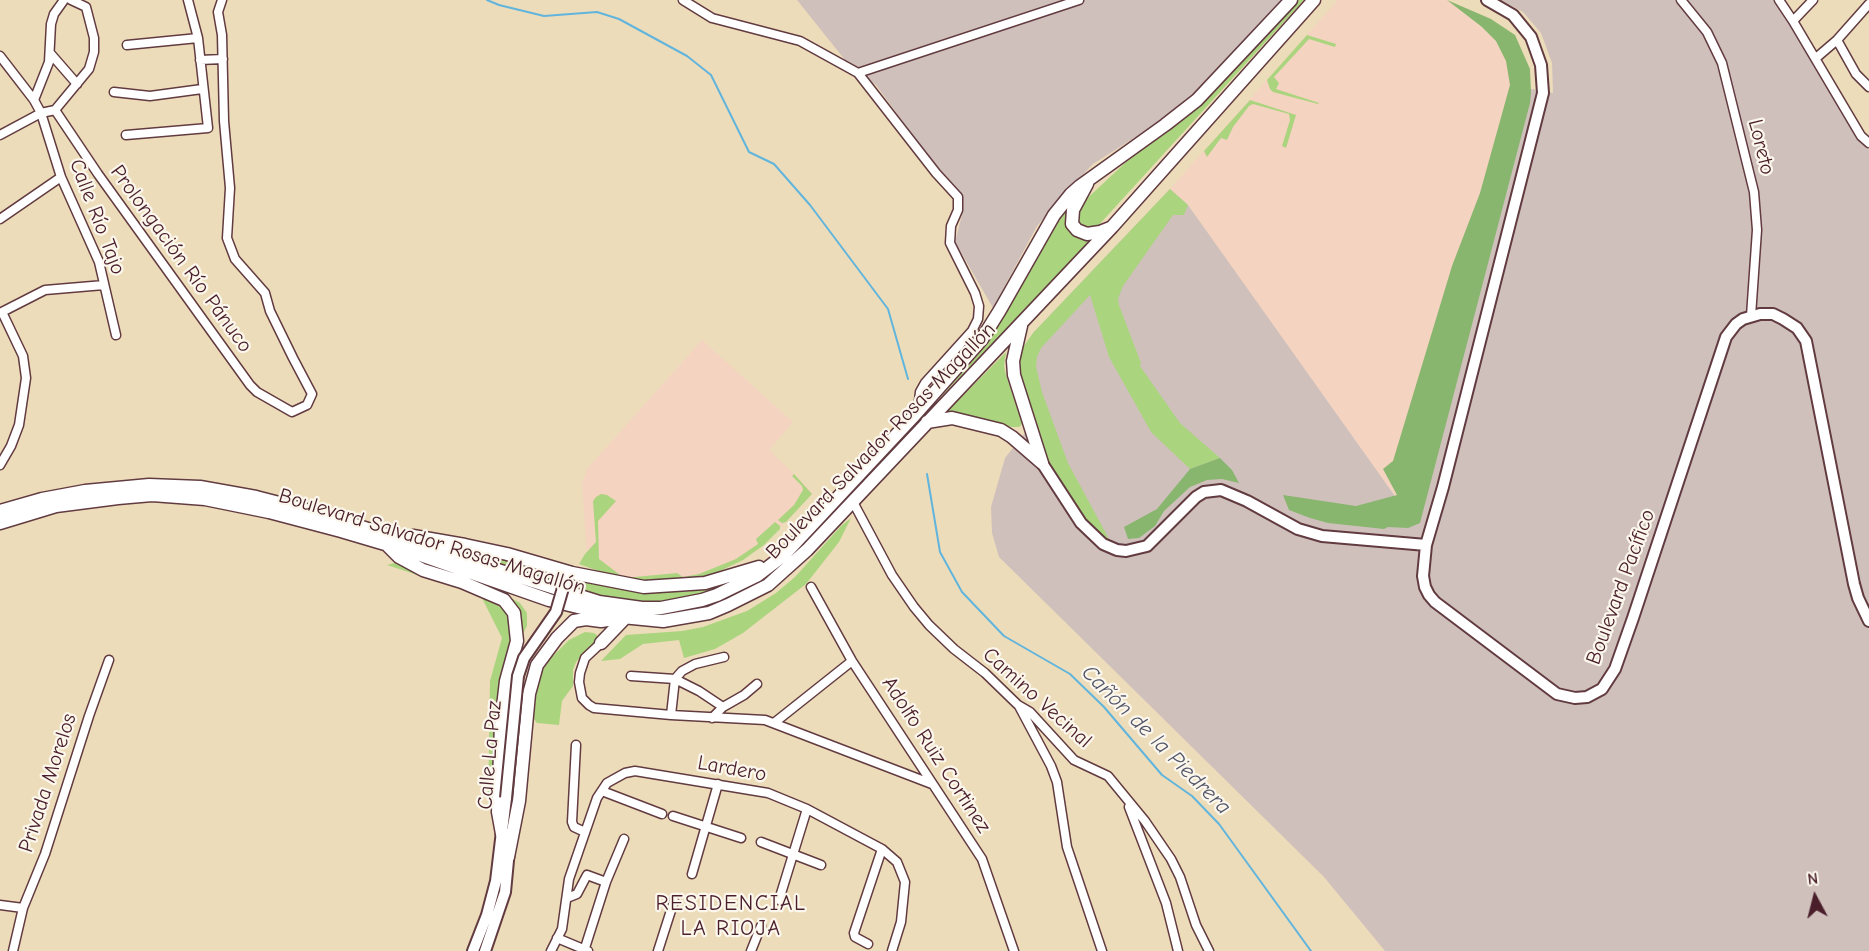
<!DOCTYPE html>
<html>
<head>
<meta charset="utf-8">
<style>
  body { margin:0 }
  #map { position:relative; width:1869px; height:951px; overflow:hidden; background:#eddcba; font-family:"Comic Neue",sans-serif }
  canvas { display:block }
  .north { position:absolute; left:1785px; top:867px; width:60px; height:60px; -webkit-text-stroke:4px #fbf7ec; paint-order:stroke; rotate:353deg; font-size:16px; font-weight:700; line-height:24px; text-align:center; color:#4a1f2b }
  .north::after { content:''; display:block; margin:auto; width:21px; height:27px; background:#4a1f2b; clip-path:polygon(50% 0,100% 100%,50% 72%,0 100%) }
</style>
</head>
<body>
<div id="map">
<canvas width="1869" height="951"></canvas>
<div class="north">N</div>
</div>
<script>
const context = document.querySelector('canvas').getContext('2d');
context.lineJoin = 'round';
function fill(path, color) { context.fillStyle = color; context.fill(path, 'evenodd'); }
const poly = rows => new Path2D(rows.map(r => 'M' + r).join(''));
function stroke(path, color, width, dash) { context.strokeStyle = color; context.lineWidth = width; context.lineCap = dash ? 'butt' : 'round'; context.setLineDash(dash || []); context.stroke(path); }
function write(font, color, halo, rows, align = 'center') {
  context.font = font + ' "Comic Neue",sans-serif'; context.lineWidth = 4.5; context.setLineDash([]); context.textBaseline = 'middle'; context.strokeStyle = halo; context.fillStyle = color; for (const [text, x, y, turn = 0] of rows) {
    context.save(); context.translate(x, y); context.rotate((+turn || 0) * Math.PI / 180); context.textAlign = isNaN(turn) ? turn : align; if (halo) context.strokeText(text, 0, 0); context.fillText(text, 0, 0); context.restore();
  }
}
fill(poly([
  [1338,0,1447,0,1482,27,1496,41,1506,61,1510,76,1510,85,1402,507,1188,205,1170,189],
  [702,340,793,422,769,450,813,493,770,538,738,560,697,579,623,580,588,568,582,484,587,469]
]), '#f4d3c0');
fill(poly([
  [797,0,1282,0,1208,81,1156,124,1093,164,1059,200,1037,226,993,308,955,242,963,211,961,193,939,171,876,85,849,65],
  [1501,0,1775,0,1859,139,1869,150,1869,951,1385,951,1324,877,999,557,992,533,991,507,1005,458,1036,419,1033,333,1170,189,1188,205,1402,506,1510,85,1553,93,1552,63,1541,33,1523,12]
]), '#d0c0bc');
fill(poly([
  [1299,0,1304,0,1097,227,1090,229,1078,223,1079,206,1125,163,1199,107],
  [1307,35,1336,44,1335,47,1309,39,1274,77,1279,83,1276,89,1319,103,1318,104,1273,92,1270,89,1267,80],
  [1250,100,1296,115,1286,148,1282,146,1290,120,1289,114,1253,104,1249,106,1233,127,1227,140,1221,138,1207,157,1204,151],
  [1170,189,1188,205,1184,215,1173,215,1123,286,1118,299,1119,305,1141,363,1140,366,1180,423,1220,458,1190,469,1151,432,1109,357,1090,295,1041,348,1037,357,1036,366,1042,392,1068,463,1109,539,1098,532,1085,520,1051,469,1041,446,1018,368,1021,350,1033,333],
  [1074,200,1075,234,1085,241,1093,240,920,418,954,378,982,348,998,327,1035,257,1058,221],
  [1006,352,1004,366,1006,375,1022,424,1019,427,1012,427,947,412],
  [794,474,812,494,786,522,782,523,778,520,794,505,803,490,802,486,792,476],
  [601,494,607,495,616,501,598,521,599,559,624,578,677,573,683,577,699,574,736,559,758,544,756,539,775,522,780,526,780,529,764,545,743,560,720,571,697,578,661,583,623,580,579,564,585,554,596,542,593,501,596,497],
  [851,518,839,542,806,584,743,633,715,649,684,658,679,640,643,644,620,659,601,661,626,635,682,631,703,627,747,611,776,593,795,577,841,526],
  [469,547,560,575,562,583,551,582,469,551],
  [398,562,410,562,499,591,520,603,527,613,527,626,504,668,497,752,488,808,490,681,502,638,481,596,387,565],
  [741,579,718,591,658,603,620,602,574,589,571,586,576,582,585,580,628,591,685,592,717,588],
  [585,632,594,633,599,637,594,646,587,650,576,662,573,670,573,686,562,701,559,725,537,723,534,719,537,687,543,670,550,659,569,640]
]), '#abd47f');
fill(poly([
  [1447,0,1491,19,1515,35,1530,69,1531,93,1530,103,1420,523,1408,528,1388,527,1384,529,1328,523,1310,518,1289,510,1283,495,1356,506,1397,495,1383,469,1393,461,1452,266,1480,193,1510,85,1506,61,1496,41,1482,27],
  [1220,458,1232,470,1239,483,1222,479,1207,480,1190,487,1164,511,1155,526,1139,538,1128,539,1124,527,1157,509,1190,469]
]), '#88b66e');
stroke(poly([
  [487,0,499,5,544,16,597,12,619,19,687,56,711,75,749,152,774,164,810,205,888,309,908,379],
  [927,474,940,552,962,592,1004,636,1070,674,1104,707,1162,775,1192,796,1219,824,1311,951]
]), '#61b5dd', 2);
const minor = poly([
  [683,0,712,18,800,41,858,73,936,173,958,197,958,210,951,226,950,243,975,293,979,306,978,319,972,331,925,383,920,392,918,410],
  [1681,0,1707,32,1722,63,1754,192,1757,230,1751,316],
  [1779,0,1793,21,1861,136,1869,143],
  [1793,21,1813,0],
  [1837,40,1856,74,1869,87],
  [127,45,198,38],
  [50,53,77,84],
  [0,56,34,100,41,113,61,177,99,262,116,335],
  [1816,58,1837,40,1869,4],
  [200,60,223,59],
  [858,73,1079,0],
  [114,92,150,96,202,89],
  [34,100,49,62,51,24,54,14,64,0],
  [55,110,89,69,94,52,94,38,86,7,71,0],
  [0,135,41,113,55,110,98,174,250,385,257,392,292,412,307,405,312,394,293,358,270,311,265,293,235,259,227,238,230,188,224,121,222,35,218,12,222,0],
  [126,135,208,128,198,38,188,0],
  [0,219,61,177],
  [0,313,45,290,104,285],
  [0,465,11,446,19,425,26,378,23,356,2,312],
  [853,502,892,575,914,607,929,625,954,649,985,673,1018,705,1030,712,1074,760,1108,776,1145,821,1171,859,1180,877,1196,925,1209,951],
  [811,587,852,661,982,859,1014,951],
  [601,643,585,658,580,673,579,682,582,698,589,705,594,708,671,715,765,720,932,784],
  [631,676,675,679,699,691,723,707],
  [1019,706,1051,766,1057,782,1067,847,1102,951],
  [671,715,675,679,682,671,695,664,724,657],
  [712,718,723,707,744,695,757,684],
  [774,723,852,661],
  [576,745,572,822,574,827,585,832],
  [602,791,662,814],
  [1129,807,1166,903,1178,951],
  [673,816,741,838],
  [761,842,821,865],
  [692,874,718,784],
  [567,898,577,894,587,875,606,882],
  [779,900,807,809],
  [0,905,23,908],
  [557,938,588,951],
  [868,944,855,937,854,933,882,849],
  [13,951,23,908,45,854,89,716,109,660],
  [551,951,562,929,569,879,597,798,607,783,625,773,635,771,768,793,807,809,882,849,897,862,905,882,901,922,892,951],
  [584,951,606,882,624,839],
  [658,951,674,901],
  [751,951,761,926]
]);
const major = poly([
  [1487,0,1513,15,1531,37,1541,65,1543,93,1443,487,1426,545,1423,576,1425,587,1429,595,1435,602,1557,694,1575,698,1587,697,1602,689,1615,669,1633,618,1726,337,1736,324,1743,319,1760,314,1773,314,1783,319,1797,328,1806,341,1854,584,1858,598,1869,621],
  [1042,463,1081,523,1103,544,1117,550,1126,551,1147,546,1196,497,1204,492,1221,490,1247,501,1298,529,1322,536,1426,545],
  [473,951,487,915,496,881,506,798],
  [485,951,505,892,509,850]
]);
const highway = poly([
  [1087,184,1073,210,1072,224,1077,230,1087,234,1100,232,1110,228],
  [1021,326,1013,361,1014,375,1042,463],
  [927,422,952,418,1001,430,1012,437,1042,463],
  [0,511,42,499,85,491,149,485,200,487,256,497,314,512,599,602,642,608,661,608,702,600,717,595,758,575,784,555,912,418,982,339,1000,310,1054,215,1071,194,1080,186,1165,125,1197,100,1291,0],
  [0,523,56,506,118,498,152,495,205,499,269,512,341,531,412,552,549,600,598,612,622,617,663,621,709,613,728,605,768,585,807,550,1112,227,1314,0],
  [413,536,465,545,507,554,572,573,644,587,705,583,759,567],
  [388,546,399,557,423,570,462,582,504,600,514,613,517,641,506,681,501,724,498,812,502,834],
  [601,643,625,618],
  [508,857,519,801,529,694,537,665,557,638,574,621,586,619,601,621,614,619]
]);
stroke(minor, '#623b40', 11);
stroke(major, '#623b40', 14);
stroke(highway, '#623b40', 15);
stroke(minor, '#fff', 8);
stroke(major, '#fff', 10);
stroke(highway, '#fff', 12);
const majorBridge = poly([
  [506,798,518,676,524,658,556,612,565,581]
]);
stroke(majorBridge, '#623b40', 14, []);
stroke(majorBridge, '#fff', 10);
write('21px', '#4a1f2b', '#fbf7ec', [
  ["Loreto",1761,147,76],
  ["Calle Río Tajo",97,217,69],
  ["Prolongación Río Pánuco",181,259,54],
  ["Boulevard Salvador Rosas Magallón",881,441,-46],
  ["Boulevard Salvador Rosas Magallón",432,542,17],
  ["Boulevard Pacífico",1621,587,-70],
  ["Camino Vecinal",1037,698,42],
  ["Calle La Paz",490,755,-85],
  ["Adolfo Ruiz Cortinez",936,755,57],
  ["Lardero",732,769,10],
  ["Privada Morelos",48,783,-72]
]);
write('italic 22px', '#525469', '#fbf7ec', [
  ["Cañón de la Piedrera",1156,740,45]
]);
context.letterSpacing = '1.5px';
write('22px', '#4a1f2b', '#fbf7ec', [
  ["RESIDENCIAL",731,904],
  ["LA RIOJA",731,929]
]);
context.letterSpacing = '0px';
</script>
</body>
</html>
